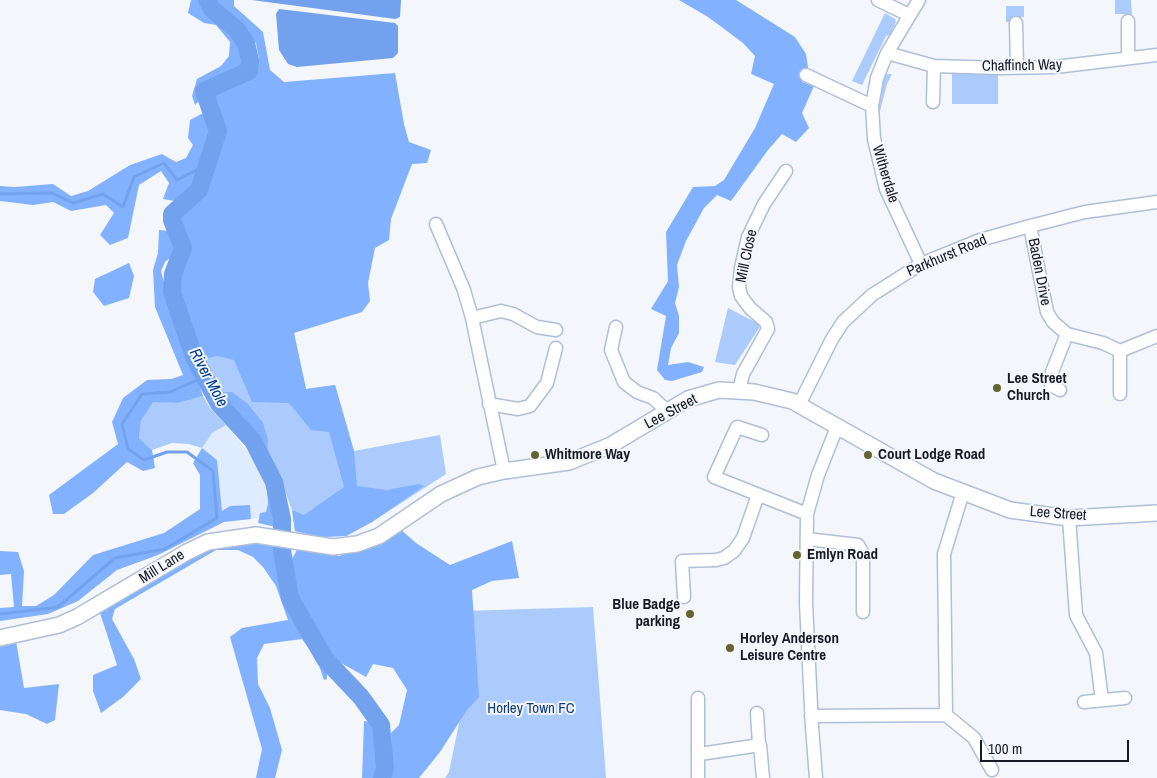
<!DOCTYPE html>
<html>
<head>
<meta charset="utf-8">
<style>
  body { margin:0 }
  #map { position:relative; width:1157px; height:778px; overflow:hidden; background:#f3f6fb; font-family:"Archivo Narrow",sans-serif }
  canvas { display:block }
  .scale { position:absolute; left:980px; top:740px; width:149px; height:22px; box-sizing:border-box; border:2px solid #151a23; border-top:0; padding-left:6px; font-size:15px; line-height:18px; white-space:nowrap; color:#151a23; -webkit-text-stroke:4px #f3f6fb; paint-order:stroke }
</style>
</head>
<body>
<div id="map">
<canvas width="1157" height="778"></canvas>
<div class="scale">100 m</div>
</div>
<script>
const context = document.querySelector('canvas').getContext('2d');
context.lineJoin = 'round';
function fill(path, color) { context.fillStyle = color; context.fill(path, 'evenodd'); }
const poly = rows => new Path2D(rows.map(r => 'M' + r).join(''));
function stroke(path, color, width, dash) { context.strokeStyle = color; context.lineWidth = width; context.lineCap = dash ? 'butt' : 'round'; context.setLineDash(dash || []); context.stroke(path); }
function write(font, color, halo, rows, align = 'center') {
  context.font = font + ' "Archivo Narrow",sans-serif'; context.lineWidth = 4; context.setLineDash([]); context.textBaseline = 'middle'; context.strokeStyle = halo; context.fillStyle = color; for (const [text, x, y, turn = 0] of rows) {
    context.save(); context.translate(x, y); context.rotate((+turn || 0) * Math.PI / 180); context.textAlign = isNaN(turn) ? turn : align; if (halo) context.strokeText(text, 0, 0); context.fillText(text, 0, 0); context.restore();
  }
}
fill(poly([
  [226,425,255,461,270,490,267,491,268,503,266,512,260,513,259,518,251,519,250,505,222,511,217,460,202,448,212,433]
]), '#dfebff');
fill(poly([
  [1115,0,1131,0,1132,14,1115,14],
  [1006,6,1024,6,1024,17,1016,17,1016,22,1006,22],
  [885,13,895,19,896,22,890,35,886,36,862,85,852,81],
  [952,72,998,73,998,104,952,104],
  [884,74,892,74,887,84,879,115,878,103],
  [728,308,761,325,735,365,715,362],
  [294,333,306,389,335,385,354,451,440,435,446,474,372,522,346,536,320,537,295,531,292,510,282,483,267,454,251,430,228,410,202,360],
  [203,396,210,408,226,425,212,433,202,448,189,444,172,443,152,450,139,438,141,421,153,401,178,403],
  [593,607,606,778,445,778,449,772,463,704,462,611]
]), '#abcbfd');
fill(poly([
  [191,0,202,0,209,15,236,36,246,53,244,68,232,76,215,78,201,86,200,100,195,105,192,96,197,79,221,66,229,56,230,42,216,25,204,23,188,13],
  [216,0,234,0,234,6,263,32,270,70,284,82,395,73,404,124,409,142,431,150,427,163,412,164,391,219,389,240,375,248,368,283,370,301,362,312,294,333,306,389,335,385,354,451,357,486,387,490,419,484,424,486,372,522,346,536,320,537,295,531,292,510,304,515,344,487,329,432,311,430,289,403,252,402,234,360,217,356,202,360,175,292,178,270,186,252,186,240,178,218,183,209,200,196,208,181,222,134,221,126,211,98,215,88,245,78,255,72,259,59,256,43,234,18,221,8],
  [679,0,736,0,795,37,806,54,808,67,802,82,814,86,802,113,809,128,796,142,782,134,768,150,731,201,717,195,704,208,686,241,677,265,679,287,675,303,679,316,679,333,671,348,668,365,688,362,704,367,702,372,672,381,665,380,657,370,666,316,651,309,668,281,666,232,693,187,715,186,724,180,755,128,774,84,751,74,755,56,743,43,708,17],
  [207,111,212,126,193,186,175,201,163,199,169,183,161,171,139,185,128,238,110,245,100,235,114,213,106,205,71,211,53,202,33,205,0,201,0,186,15,187,53,184,71,196,88,191,130,165,162,154,176,162,186,158,193,145,188,138,190,120],
  [159,230,170,231,175,254,165,262,161,271,179,339,195,372,203,396,178,403,153,402,141,421,139,438,152,450,155,468,143,471,127,462,93,493,64,514,53,514,49,495,118,444,112,422,123,398,147,380,171,379,183,375,155,307,153,270,158,253],
  [129,263,134,276,129,298,104,306,93,292,95,279],
  [221,392,232,392,248,404,263,423,268,440,267,454,251,430,228,410],
  [202,448,217,460,222,511,230,506,250,505,251,519,224,522,158,555,117,570,78,601,48,614,0,621,0,608,14,607,11,574,0,575,0,551,18,552,24,571,22,606,36,606,54,595,93,555,164,533,200,509,200,475,193,463],
  [270,490,274,503,276,527,258,523,260,513,266,512,268,503,267,491],
  [399,528,416,543,450,565,512,541,519,578,492,581,472,590,479,697,467,710,440,752,419,778,389,778,392,770,391,733,399,725,407,690,393,668,373,664,366,677,332,658,297,602,291,561,300,544,339,556,365,547],
  [241,538,274,544,284,586,295,617,327,670,327,679,324,680,317,660,302,639,264,644,257,658,258,684,270,708,282,750,275,778,256,778,262,749,230,637,242,628,288,620,276,586,263,567,253,557,238,550,216,550,115,609,112,619,134,659,141,679,123,697,101,713,93,691,93,675,117,665,99,610,189,553],
  [16,641,24,688,59,684,55,720,47,724,26,714,0,710,0,643],
  [364,721,376,723,380,757,377,778,362,778]
]), '#82b2ff');
fill(poly([
  [252,0,401,0,400,17,395,19],
  [279,9,395,23,398,26,398,53,393,58,297,67,288,64,279,50,276,14]
]), '#72a2ed');
stroke(poly([
  [0,194,52,193,73,203,103,194,123,207,134,177,164,163,177,180,208,164],
  [0,614,58,607,115,558,165,549,217,518,213,471,187,452,167,452,144,460,128,449,122,424,142,394,170,392,204,377]
]), '#72a2ed', 3);
stroke(poly([
  [207,0,212,9,236,29,246,43,250,60,249,71,204,91,218,131,199,190,172,214,172,220,183,248,173,274,172,292,194,357,219,404,253,441,274,482,282,519,282,550,290,598,325,659,361,697,381,725,385,768,382,778]
]), '#72a2ed', 18);
const minor = poly([
  [878,0,909,15],
  [919,0,887,53,877,78,872,106,874,139,886,189,921,264],
  [1128,21,1128,58],
  [1016,23,1017,67],
  [887,53,934,66,1000,68,1055,67,1157,55],
  [806,75,872,106],
  [933,102,934,66],
  [436,224,464,290,472,318,504,471],
  [1030,226,1047,312,1053,322,1067,334,1103,343,1120,351],
  [472,318,501,311,513,314,537,327,556,330],
  [616,327,611,350,624,382,637,392,653,398,666,410],
  [1120,351,1120,394],
  [1120,351,1157,336],
  [1060,390,1051,385,1052,372,1067,334],
  [739,391,743,374,768,329,766,322,750,308,741,296,739,287,741,268,748,237,764,204,786,171],
  [489,404,518,409,530,406,547,383,556,348],
  [799,405,832,339,843,322,872,295,921,264,980,240,1030,226,1085,212,1157,202],
  [762,435,737,427,714,477,807,514],
  [1069,518,1076,615,1096,653,1102,700],
  [807,539,858,545,863,554,863,612],
  [684,597,682,561,716,560,724,558,734,551,743,538,758,495],
  [698,698,698,778],
  [1084,702,1125,698],
  [757,713,759,745],
  [946,715,944,554,963,492],
  [811,716,946,715,974,738,992,770],
  [700,754,760,745,763,778],
  [816,778,812,727,806,603,807,514,818,475,837,427]
]);
const tertiary = poly([
  [0,638,59,625,77,617,187,552,208,542,256,535,333,547,357,544,379,536,441,494,478,477,504,471,569,462,611,445,688,399,719,390,754,392,792,401,934,481,1010,510,1069,518,1157,513]
]);
stroke(minor, '#afbfd8', 15);
stroke(tertiary, '#afbfd8', 18);
stroke(minor, '#fff', 12);
stroke(tertiary, '#fff', 15);
for (const [x, y, r, color] of [
  [997,388,5,"#636431"],
  [535,455,5,"#636431"],
  [868,455,5,"#636431"],
  [797,555,5,"#636431"],
  [690,614,5,"#636431"],
  [730,648,5,"#636431"]
]) { const dot = new Path2D(); dot.arc(x, y, r, 0, 2 * Math.PI); context.fillStyle = color; context.fill(dot); stroke(dot, '#f3f6fb', 2); }
write('15px', '#151a23', '#f3f6fb', [
  ["Chaffinch Way",1022,66,-1],
  ["Witherdale",885,174,73],
  ["Mill Close",747,256,-78],
  ["Parkhurst Road",947,256,-23],
  ["Baden Drive",1039,272,79],
  ["Lee Street",671,412,-28],
  ["Lee Street",1058,514,4],
  ["Mill Lane",162,567,-32]
]);
write('bold 15px', '#151a23', '#f3f6fb', [
  ["Lee Street",1007,379],
  ["Church",1007,396],
  ["Whitmore Way",545,455],
  ["Court Lodge Road",878,455],
  ["Emlyn Road",807,555],
  ["Blue Badge",680,605,"right"],
  ["parking",680,622,"right"],
  ["Horley Anderson",740,639],
  ["Leisure Centre",740,656]
], 'left');
write('15px', '#103b7d', '#f3f6fb', [
  ["Horley Town FC",531,709]
]);
write('italic 16px', '#003d92', '#f3f6fb', [
  ["River Mole",208,378,62]
]);
</script>
</body>
</html>
